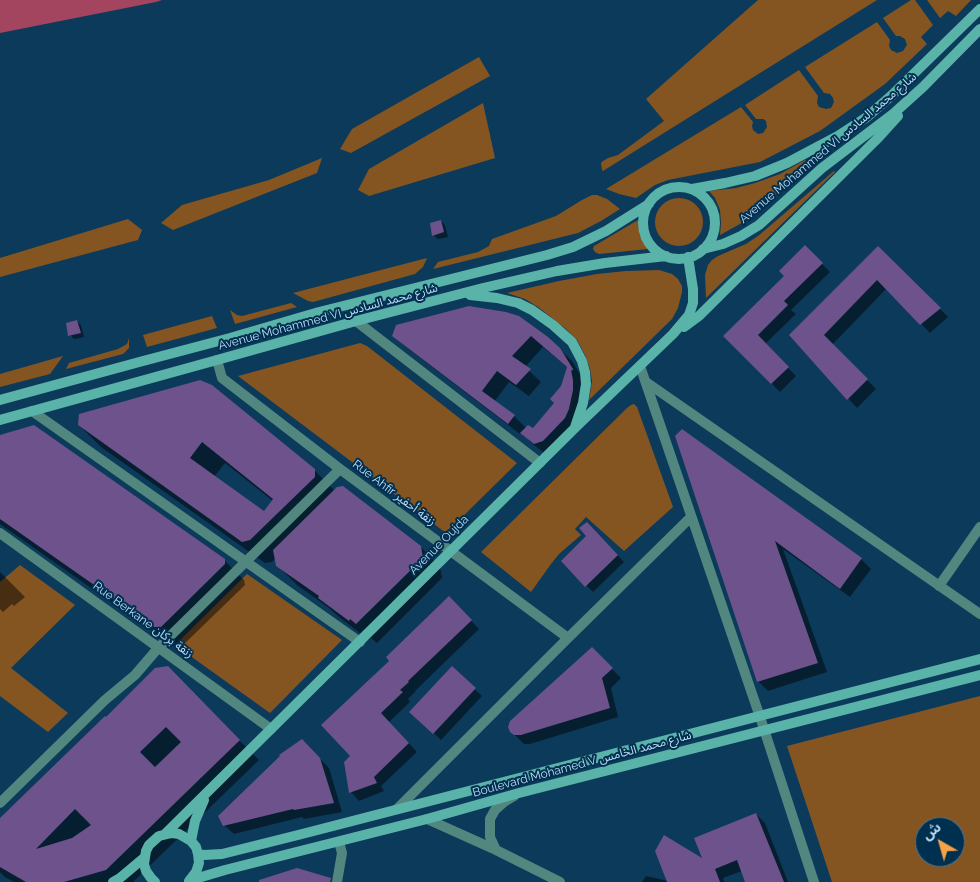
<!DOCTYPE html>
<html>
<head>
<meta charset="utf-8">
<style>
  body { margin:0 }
  #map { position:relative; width:980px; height:882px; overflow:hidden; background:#0c3a5b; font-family:Raleway,"Noto Sans Arabic",sans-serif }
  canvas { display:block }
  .north { position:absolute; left:915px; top:817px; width:50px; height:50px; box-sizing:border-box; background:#003050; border:1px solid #4c7492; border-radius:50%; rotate:322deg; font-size:14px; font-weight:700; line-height:20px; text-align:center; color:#bddaf4 }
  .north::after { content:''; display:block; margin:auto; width:18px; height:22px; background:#f6a247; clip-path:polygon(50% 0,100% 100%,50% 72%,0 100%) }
</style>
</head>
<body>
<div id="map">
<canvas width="980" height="882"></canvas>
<div class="north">ش</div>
</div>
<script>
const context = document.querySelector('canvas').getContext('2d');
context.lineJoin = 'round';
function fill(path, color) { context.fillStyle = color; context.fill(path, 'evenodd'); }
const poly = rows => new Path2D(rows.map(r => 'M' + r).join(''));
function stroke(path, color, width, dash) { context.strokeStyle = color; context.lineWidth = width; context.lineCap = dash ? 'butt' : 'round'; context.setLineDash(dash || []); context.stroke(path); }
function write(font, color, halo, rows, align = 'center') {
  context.font = font + ' Raleway,"Noto Sans Arabic",sans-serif'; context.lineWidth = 4; context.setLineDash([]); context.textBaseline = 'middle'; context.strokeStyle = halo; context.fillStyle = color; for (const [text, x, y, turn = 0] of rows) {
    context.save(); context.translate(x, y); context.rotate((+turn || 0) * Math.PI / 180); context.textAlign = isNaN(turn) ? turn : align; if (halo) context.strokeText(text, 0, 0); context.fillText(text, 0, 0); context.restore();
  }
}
fill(poly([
  [758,0,877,0,603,171,602,170,601,163,603,161,608,158,618,155,664,121,646,99],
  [911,0,915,0,933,25,921,37,927,44,885,84,820,131,760,162,668,180,655,185,636,198,619,194,606,189,741,107,753,122,752,126,753,130,758,134,763,133,767,127,766,121,763,119,756,119,745,105,799,70,818,96,817,103,819,107,826,109,831,108,834,102,833,98,830,94,824,93,805,67,877,22,890,40,889,46,891,50,897,53,903,51,907,45,905,39,900,36,896,36,883,18],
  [927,0,971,0,956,16,948,11,940,18],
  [479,57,490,76,351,153,340,149,352,129],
  [483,103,495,158,369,196,358,190,369,169],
  [322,158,317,173,173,230,161,223,182,205,269,180],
  [805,160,808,161,809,162,808,164,761,209,747,220,720,235,721,223,720,210,715,198,709,191,736,188,755,183,780,174],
  [834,171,835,172,706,298,705,275,708,265,712,260,718,256,746,244,758,236],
  [592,195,597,195,607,199,620,209,601,221,578,233,433,269,438,262,478,252,489,246,492,239,556,216,582,200],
  '655 222a24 24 0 1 1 48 0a24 24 0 1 1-48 0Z',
  [128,219,142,230,138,240,0,277,0,258],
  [638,220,640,236,648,249,599,254,595,252,593,249,594,246],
  [427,258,423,267,415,274,313,302,308,301,293,293],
  [659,270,672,274,678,279,682,286,682,292,678,308,672,319,589,400,592,381,590,369,586,357,577,340,566,329,538,307,525,299,507,293,559,281,597,274,626,271],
  [291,303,297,307,235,324,230,310,237,315,242,316],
  [212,316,217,328,147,347,143,335],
  [129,338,129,348,123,354,66,369,69,363,118,349,127,344],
  [360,343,367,346,517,463,446,533,238,376],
  [63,356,50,374,0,387,0,374],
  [634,404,637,407,673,507,624,551,586,517,575,529,581,535,559,554,551,564,531,592,481,552,627,408,631,405],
  [20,565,75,605,11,668,68,713,48,732,0,696,0,582],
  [247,574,342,640,270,713,175,645],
  [980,696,980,882,832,882,787,746],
  [925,827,955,827,955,857,925,857]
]), '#855521');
fill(poly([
  [0,0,162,0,156,2,0,33]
]), '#a44560');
fill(poly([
  [441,221,445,225,448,237,438,239,433,235],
  [805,247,830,272,791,310,796,314,765,344,796,376,780,392,725,336,786,276],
  [878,247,948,317,930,333,887,288,832,345,876,389,857,408,790,335],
  [470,307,559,349,572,361,584,381,580,421,547,455,534,445,521,433,520,434,406,347,394,336],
  [543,347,568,368,556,403,533,430,526,428,514,416,494,402,509,382,529,396,541,382,525,367],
  [77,321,81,325,84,337,74,339,70,335],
  [200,382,314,470,335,491,420,546,440,567,442,578,377,643,371,638,369,640,339,617,329,608,297,585,277,565,276,558,272,562,265,563,101,447,79,425],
  [225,463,273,501,264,513,214,477],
  [0,436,224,560,244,580,245,585,181,647,175,647,0,524],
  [676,437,861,559,871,569,850,597,783,549,827,672,768,691,758,681],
  [587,523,624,562,593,592,562,561,588,536],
  [0,572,25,597,14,606,12,604,3,612,0,609],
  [449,598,479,629,415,691,416,691,408,699,410,702,389,722,417,752,381,786,384,791,359,801,351,792,352,756,391,661],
  [592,649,621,678,611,688,618,717,530,744,524,744,511,731],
  [167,668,259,760,133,882,14,882,5,877,0,872,0,819,106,719],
  [452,668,482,696,441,740,418,718],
  [302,741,329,768,342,812,304,819,302,817,234,834,224,825],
  [756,814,765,823,788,882,747,882,742,871,723,878,724,882,642,882,646,876,668,881,705,861]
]), '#0007');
fill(poly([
  [441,220,444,232,432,236,430,223],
  [805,245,823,263,784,301,788,305,758,335,789,367,771,384,723,336,784,276,779,271],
  [878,246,941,308,920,325,877,280,824,335,868,379,847,400,789,335],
  [469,306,506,312,519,316,548,337,560,348,573,369,572,371,571,370,573,380,573,390,569,409,565,418,543,441,534,444,520,433,528,425,533,428,554,403,550,399,561,386,567,367,531,336,512,356,531,369,516,385,497,371,482,391,515,415,508,424,392,336,396,325],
  [77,320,81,333,68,336,66,323],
  [200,380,212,385,315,469,315,477,250,540,242,542,78,425,79,414],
  [202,442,273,499,264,511,190,458],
  [34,425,225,559,225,564,161,627,154,627,0,519,0,435],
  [682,429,862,558,840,589,775,541,818,663,757,682,675,436],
  [343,486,421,546,423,558,356,624,350,619,349,621,318,598,319,596,276,566,273,550,337,487],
  [587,522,618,555,585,587,561,561,586,536,579,528],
  [449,596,472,620,408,681,409,682,400,690,403,692,381,713,409,743,374,777,377,783,349,793,344,762,350,756,321,725,389,661,386,657],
  [592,647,613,668,602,678,610,708,521,735,514,735,510,732,508,727,510,721],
  [168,666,240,740,106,870,64,882,26,882,0,867,0,818,105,716,106,717,155,668],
  [166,727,181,742,155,767,140,752],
  [75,809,91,825,72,838,36,849],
  [452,666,476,688,433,734,409,712],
  [302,739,320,758,334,803,294,810,293,809,223,826,218,816,280,756,279,755],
  [756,813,784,882,745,882,737,860,715,869,720,882,667,882,655,851,664,835,702,858,694,838],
  [297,868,331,878,330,882,259,882,259,880]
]), '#6d528c');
stroke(poly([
  [356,321,540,463],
  [217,360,222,378,340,469,568,638],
  [640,366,760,717,814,882],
  [646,382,980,614],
  [32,411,360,642],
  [0,533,271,729],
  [939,586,980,527],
  [0,803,105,700,135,675,159,647,340,469],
  [397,809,568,638,691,517],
  [427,819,496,850,560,882],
  [496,850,490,837,490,819,495,810,504,802,514,796],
  [337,882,342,853,339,842]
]), '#52877f', 10);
stroke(poly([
  '643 223a36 36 0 1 1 72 0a36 36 0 1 1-72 0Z',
  [692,189,725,183,755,176,787,163,838,136,867,117,892,95,980,9],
  [703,249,723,244,741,236,759,225,822,168,893,114,923,87,980,29],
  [470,295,497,298,518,303,532,310,553,325,572,342,582,361,585,372,586,384,583,403,575,427],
  [684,327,699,316,879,137,898,116],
  [0,400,143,361,230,338,319,312,547,255,573,247,606,231,649,204],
  [0,420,217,360,356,321,483,288,557,271,605,263,666,256],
  [165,834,580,423,673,334,689,315,693,303,693,289,688,257],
  [191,841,195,821,204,800],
  [198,854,204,855,222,854,302,834,980,659],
  [191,880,225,870,427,819,519,793,980,675],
  [113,882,120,878,145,857],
  [155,882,151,878,146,871,144,864,146,851,149,845,159,836,172,833,179,834,191,841,196,847,198,854,199,863,196,872,189,881]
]), '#5ab3a8', 10);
write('12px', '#bddaf4', '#003050', [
  ["Avenue Mohammed VI شارع محمد السادس",828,148,-40],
  ["Avenue Mohammed VI شارع محمد السادس",328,317,-15],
  ["Rue Ahfir زنقة أحفير",394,493,37],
  ["Avenue Oujda",439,545,-45],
  ["Rue Berkane زنقة بركان",143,620,36],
  ["Boulevard Mohamed V شارع محمد الخامس",582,764,-15]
]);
</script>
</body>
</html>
